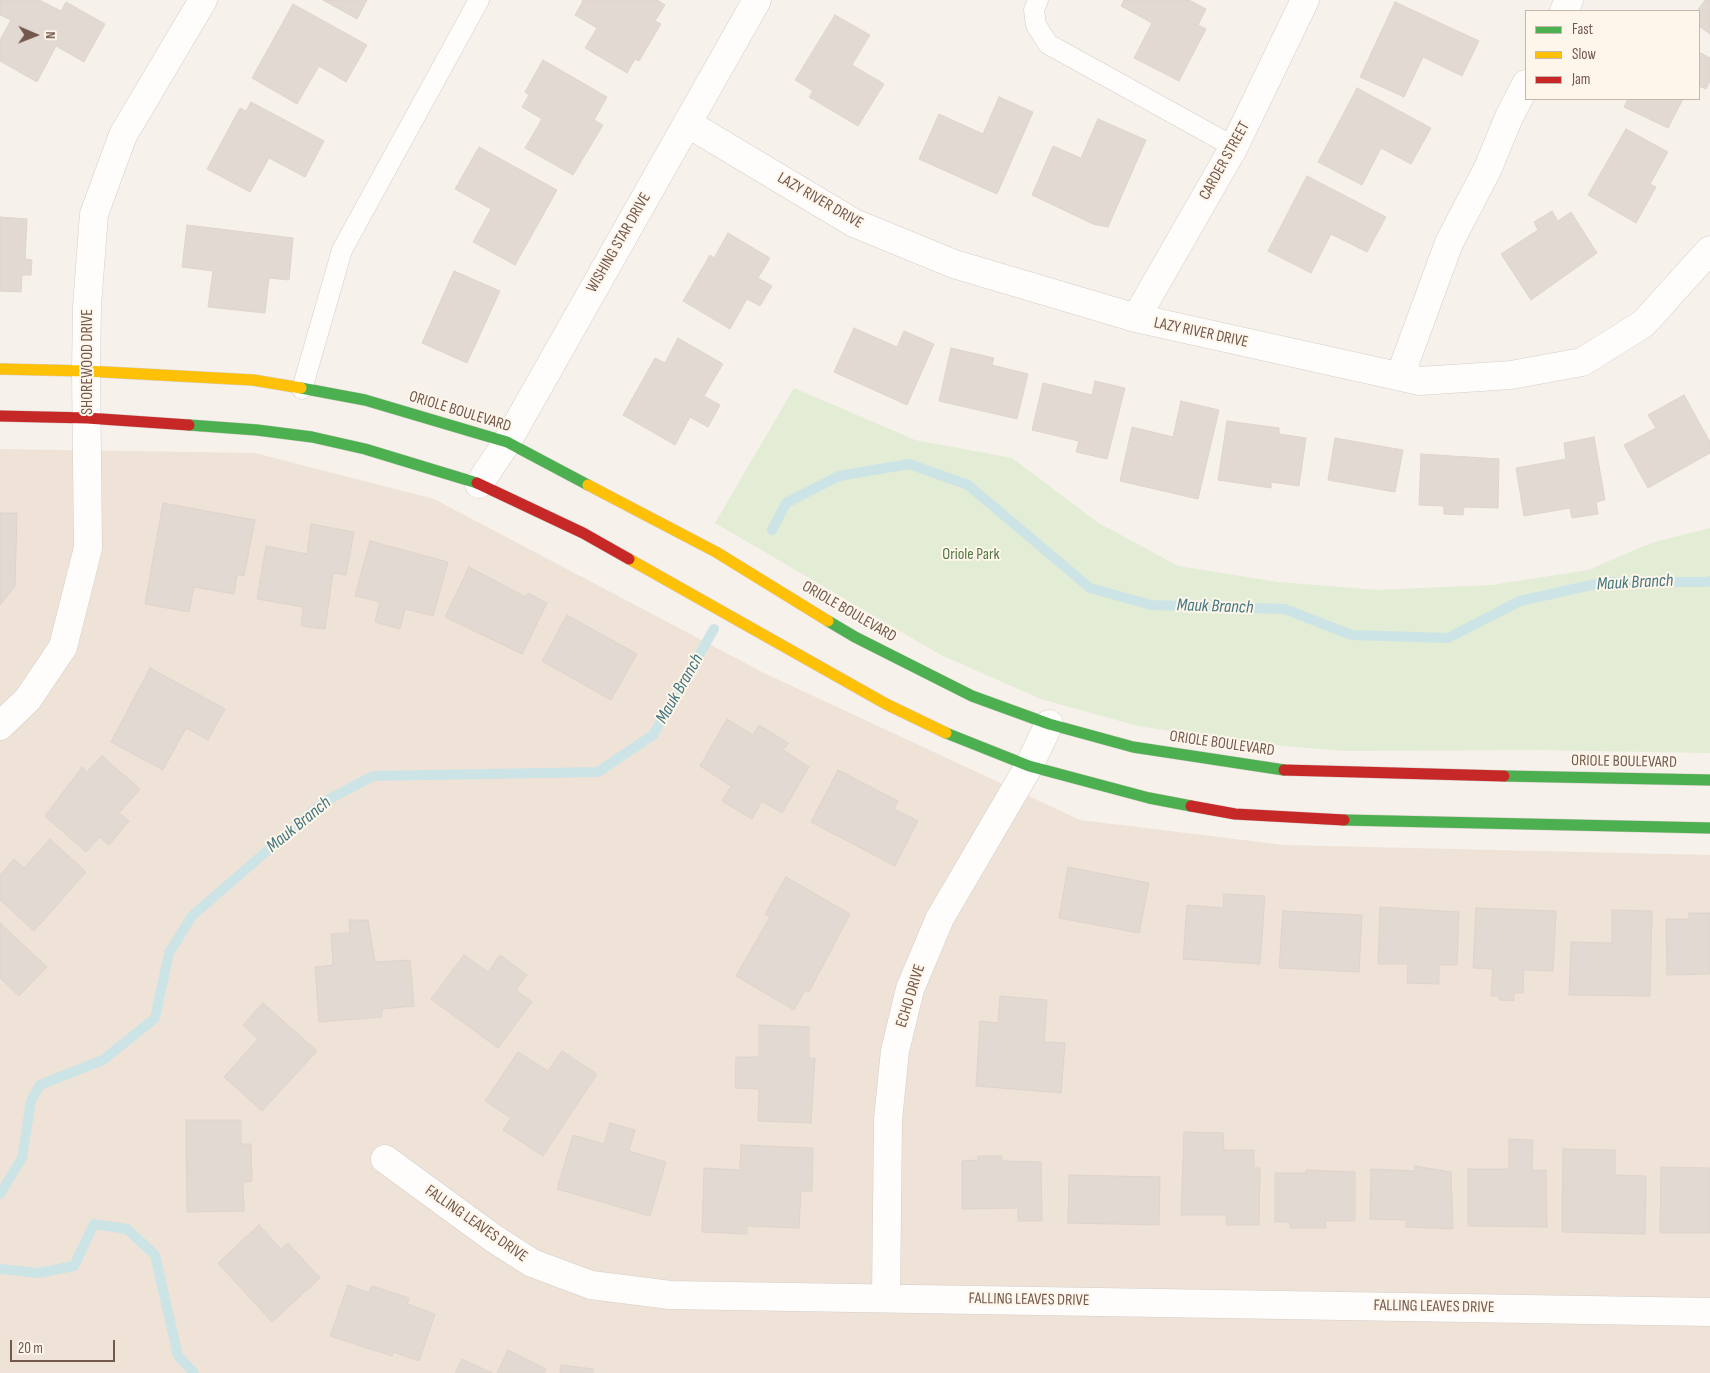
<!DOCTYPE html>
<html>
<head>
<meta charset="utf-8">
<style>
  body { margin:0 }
  #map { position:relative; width:1710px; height:1373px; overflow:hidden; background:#f6f1ea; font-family:"Sofia Sans Condensed",sans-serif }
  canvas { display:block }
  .legend { position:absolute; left:1525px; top:10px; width:175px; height:90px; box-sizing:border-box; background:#fef6eb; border:1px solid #c6b7ab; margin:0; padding:6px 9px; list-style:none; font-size:15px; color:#73584c }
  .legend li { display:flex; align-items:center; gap:10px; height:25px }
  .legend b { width:25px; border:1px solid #c6b7ab }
  .north { position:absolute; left:10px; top:10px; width:50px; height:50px; -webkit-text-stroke:4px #fef6eb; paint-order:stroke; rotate:91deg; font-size:14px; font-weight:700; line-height:20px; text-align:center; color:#73584c }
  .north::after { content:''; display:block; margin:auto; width:18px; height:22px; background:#73584c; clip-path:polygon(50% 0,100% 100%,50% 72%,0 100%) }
  .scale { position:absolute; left:10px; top:1340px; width:105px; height:22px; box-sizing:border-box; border:2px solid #73584c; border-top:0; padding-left:6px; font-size:15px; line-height:18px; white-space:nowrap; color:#73584c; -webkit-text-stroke:4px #fef6eb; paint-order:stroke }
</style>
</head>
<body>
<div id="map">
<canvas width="1710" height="1373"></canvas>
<ul class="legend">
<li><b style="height:6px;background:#4caf50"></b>Fast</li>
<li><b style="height:6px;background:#ffc107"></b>Slow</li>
<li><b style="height:6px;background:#c62828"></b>Jam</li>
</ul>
<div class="north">N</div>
<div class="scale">20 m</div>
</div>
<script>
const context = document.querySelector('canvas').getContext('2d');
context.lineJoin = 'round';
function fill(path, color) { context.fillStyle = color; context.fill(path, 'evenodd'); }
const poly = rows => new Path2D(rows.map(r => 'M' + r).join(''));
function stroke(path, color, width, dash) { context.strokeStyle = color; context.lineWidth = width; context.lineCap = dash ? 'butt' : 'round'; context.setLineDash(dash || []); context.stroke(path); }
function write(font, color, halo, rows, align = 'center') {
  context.font = font + ' "Sofia Sans Condensed",sans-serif'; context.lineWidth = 4; context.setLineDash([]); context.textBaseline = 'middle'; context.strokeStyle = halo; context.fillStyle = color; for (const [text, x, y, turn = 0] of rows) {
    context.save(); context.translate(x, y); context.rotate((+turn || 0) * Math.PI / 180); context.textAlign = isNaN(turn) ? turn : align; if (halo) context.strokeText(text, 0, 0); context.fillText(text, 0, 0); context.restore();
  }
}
fill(poly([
  [0,449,255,453,434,499,766,674,1080,820,1284,845,1710,855,1710,1373,0,1373]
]), '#efe3d8');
fill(poly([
  [794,388,915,440,1012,458,1097,522,1178,566,1278,582,1377,590,1492,585,1588,570,1651,543,1710,528,1710,753,1540,750,1342,751,1242,742,1138,726,1041,699,941,655,715,523]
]), '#e3ecd5');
stroke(poly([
  [772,530,786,503,839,476,909,464,968,485,1090,588,1151,605,1285,609,1351,635,1448,638,1520,601,1605,582,1706,582,1710,581],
  [0,1194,22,1158,31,1101,40,1085,103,1060,155,1018,169,953,192,916,322,803,373,776,598,772,653,735,714,629],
  [0,1269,38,1273,74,1266,94,1224,127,1229,155,1255,178,1356,194,1373]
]), '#cde4e6', 10);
const building = poly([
  [0,0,39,0,61,11,66,2,105,24,84,62,56,46,37,82,0,61,0,40,11,20,0,15,0,0],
  [323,0,367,0,357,19,323,0],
  [582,0,657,0,665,5,655,21,661,24,639,61,635,59,627,73,585,48,597,28,575,15,583,1,582,0],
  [1124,0,1189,0,1206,9,1198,25,1206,29,1179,81,1134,58,1152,23,1121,6,1124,0],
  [1705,0,1710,0,1710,34,1699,26,1699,11,1697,11,1705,0],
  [1395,2,1479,41,1462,76,1423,57,1404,97,1360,77,1395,2],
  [293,4,367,45,346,82,319,66,297,104,252,78,293,4],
  [835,15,870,35,852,65,884,84,858,126,809,97,813,91,795,80,835,15],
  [1699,52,1710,58,1710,81,1706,89,1699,86,1699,52],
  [543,60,607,97,594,120,603,125,573,175,525,148,542,119,522,107,529,95,525,92,543,60],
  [1357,88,1431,128,1411,164,1381,148,1362,185,1318,162,1357,88],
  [999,97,1033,112,997,194,919,159,939,114,983,134,999,97],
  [1628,99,1683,99,1668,128,1624,107,1628,99],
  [251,102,324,141,305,177,269,158,250,192,207,169,240,108,246,111,251,102],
  [1098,119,1146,140,1108,227,1093,224,1032,195,1053,146,1081,158,1098,119],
  [1626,129,1668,152,1650,184,1656,187,1636,223,1588,195,1626,129],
  [479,147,557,190,515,265,473,242,491,209,455,189,479,147],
  [1307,176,1386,217,1367,252,1331,234,1311,273,1268,251,1307,176],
  [1552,211,1558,221,1571,212,1597,253,1531,300,1501,254,1538,230,1534,222,1552,211],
  [0,217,27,219,25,259,32,260,31,275,22,275,21,292,0,291,0,217],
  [187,225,293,238,289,280,269,278,265,313,208,307,213,271,182,267,187,225],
  [728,233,770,258,758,278,772,286,760,306,747,299,730,329,683,301,710,255,714,258,728,233],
  [454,271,500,291,467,363,422,343,454,271],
  [854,328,897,347,904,331,934,344,907,405,834,372,854,328],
  [678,338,723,364,704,396,720,405,708,427,690,417,675,445,623,415,655,358,665,363,678,338],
  [951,348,994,358,992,365,1028,374,1017,419,939,401,951,348],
  [1095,381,1125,388,1107,459,1076,452,1079,441,1032,430,1043,383,1092,395,1095,381],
  [1684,395,1710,442,1710,453,1648,488,1624,445,1656,428,1648,415,1684,395],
  [1181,401,1219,410,1198,499,1120,481,1132,427,1173,437,1181,401],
  [1227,421,1279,428,1279,434,1306,438,1299,486,1271,482,1271,488,1218,480,1227,421],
  [1594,437,1605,500,1596,502,1598,514,1572,518,1570,508,1524,516,1516,468,1566,459,1564,443,1594,437],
  [1335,438,1403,450,1395,492,1328,480,1335,438],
  [1421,454,1499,459,1498,508,1464,507,1463,515,1444,514,1444,506,1419,505,1421,454],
  [163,503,255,520,244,576,237,575,234,594,194,587,189,612,145,604,163,503],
  [0,513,17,513,15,586,0,605,0,513],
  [311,524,354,532,346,575,333,573,325,629,301,626,303,607,257,599,266,546,307,554,311,524],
  [370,541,448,562,433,616,405,609,400,629,375,622,380,602,355,596,370,541],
  [469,567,526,597,528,593,547,603,522,654,445,617,469,567],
  [567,615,637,654,611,700,542,661,567,615],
  [150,668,225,709,208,740,186,728,163,770,111,742,150,668],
  [727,719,753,735,759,725,788,743,783,750,809,767,782,813,762,801,752,819,722,801,731,786,700,766,727,719],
  [102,756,140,789,119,813,129,821,109,845,99,837,86,852,45,816,82,767,87,772,102,756],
  [838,770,898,801,894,809,918,821,895,866,811,822,838,770],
  [50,839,86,872,34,931,0,900,0,875,14,859,24,868,50,839],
  [1068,867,1149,883,1139,933,1059,918,1068,867],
  [786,877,850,914,809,992,805,990,794,1010,736,976,770,917,765,914,786,877],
  [1224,894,1265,896,1260,964,1183,959,1187,905,1223,908,1224,894],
  [1380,907,1459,912,1457,965,1439,965,1439,984,1407,983,1408,964,1378,964,1380,907],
  [1476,908,1556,911,1553,971,1524,970,1523,993,1514,993,1514,1001,1499,1000,1499,996,1491,996,1493,969,1473,968,1476,908],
  [1612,910,1652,911,1650,996,1569,995,1571,942,1612,943,1612,910],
  [1283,911,1362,915,1359,972,1279,968,1283,911],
  [1689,913,1710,913,1710,974,1667,975,1666,919,1689,919,1689,913],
  [349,920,368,920,375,962,410,960,414,1006,382,1009,382,1017,319,1022,315,967,333,965,331,934,350,933,349,920],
  [0,923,47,967,19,996,0,978,0,923],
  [464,955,488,972,500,955,527,975,516,990,532,1002,498,1048,431,999,464,955],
  [1000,996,1047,1000,1044,1042,1065,1043,1061,1093,976,1086,980,1021,998,1023,1000,996],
  [263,1003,317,1051,262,1111,224,1077,258,1039,243,1025,263,1003],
  [759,1025,809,1027,809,1058,815,1058,811,1123,758,1121,759,1089,735,1088,736,1057,759,1057,759,1025],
  [562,1051,597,1074,543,1156,503,1130,511,1118,485,1101,518,1052,548,1071,562,1051],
  [186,1120,241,1120,241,1144,251,1144,252,1181,243,1182,244,1211,187,1212,186,1120],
  [610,1123,635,1130,629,1151,666,1162,650,1216,557,1189,573,1135,604,1144,610,1123],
  [1184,1132,1223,1133,1224,1150,1254,1150,1254,1168,1260,1168,1259,1225,1226,1225,1227,1215,1181,1215,1184,1132],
  [1509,1139,1533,1140,1532,1171,1546,1170,1547,1227,1468,1226,1468,1169,1509,1169,1509,1139],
  [741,1145,813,1148,812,1191,801,1191,799,1228,747,1226,747,1234,702,1232,704,1168,740,1170,741,1145],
  [1563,1149,1615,1150,1615,1175,1646,1176,1645,1234,1562,1232,1563,1149],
  [978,1156,1002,1156,1002,1161,1041,1162,1042,1221,1018,1221,1018,1208,962,1209,962,1161,978,1160,978,1156],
  [1415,1166,1451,1172,1453,1229,1406,1227,1406,1220,1370,1219,1371,1169,1415,1171,1415,1166],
  [1661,1167,1710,1168,1710,1233,1660,1233,1661,1167],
  [1306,1170,1355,1172,1355,1221,1325,1221,1326,1228,1290,1228,1290,1222,1275,1222,1275,1173,1306,1173,1306,1170],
  [1069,1175,1160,1177,1159,1225,1068,1223,1069,1175],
  [259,1225,281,1249,288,1243,320,1278,272,1322,218,1263,259,1225],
  [348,1285,369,1293,372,1286,409,1298,407,1304,435,1314,419,1361,393,1352,392,1356,330,1336,348,1285],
  [508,1350,546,1369,544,1373,497,1373,508,1350],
  [462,1359,492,1373,455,1373,462,1359],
  [561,1365,593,1369,593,1373,560,1373,561,1365]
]);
fill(building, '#e2d9d2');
stroke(building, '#dfd4cc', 1);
const lane = poly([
  [1038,0,1034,10,1036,25,1048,44,1234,147],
  [302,389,342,250,479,0]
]);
const street = poly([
  [1564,11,1569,0],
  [687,123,854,223,954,264,1136,318,1420,381,1511,375,1582,362,1643,324,1710,250],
  [1136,318,1234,147,1305,0],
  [1400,376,1449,243,1488,168,1509,117,1526,84],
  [479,484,507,442,757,0],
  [0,726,28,699,63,647,88,548,86,371,87,306,94,214,123,135,203,0],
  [385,1159,493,1238,532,1263,591,1285,670,1295,1710,1312],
  [886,1298,888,1120,895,1051,910,989,940,918,1029,766,1049,724]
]);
const fast = poly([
  [301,388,365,400,507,442,588,485],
  [189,425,257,430,312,437,365,449,477,483],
  [828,621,855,637,972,696,1049,724,1133,747,1284,770],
  [946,733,1029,766,1149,798,1191,806],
  [1504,776,1710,780],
  [1344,820,1710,828]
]);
const slow = poly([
  [0,369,86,371,253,380,301,388],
  [588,485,716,552,828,621],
  [629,559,886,704,946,733]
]);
const jam = poly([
  [0,416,87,418,189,425],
  [477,483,583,533,629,559],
  [1284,770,1504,776],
  [1191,806,1235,814,1344,820]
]);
stroke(lane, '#d5cec8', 21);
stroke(street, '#d5cec8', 29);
stroke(fast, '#d5cdc6', 12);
stroke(slow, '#d5cdc6', 12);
stroke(jam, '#d5cdc6', 12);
stroke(lane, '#fefdfc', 20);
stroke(street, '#fefdfc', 28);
stroke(fast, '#4caf50', 11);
stroke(slow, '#ffc107', 11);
stroke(jam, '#c62828', 11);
write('16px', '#73584c', '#fef6eb', [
  ["CARDER STREET",1225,161,-61],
  ["LAZY RIVER DRIVE",820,201,30],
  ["WISHING STAR DRIVE",619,243,-60],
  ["LAZY RIVER DRIVE",1201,333,12],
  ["SHOREWOOD DRIVE",88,362,-90],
  ["ORIOLE BOULEVARD",460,412,17],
  ["ORIOLE BOULEVARD",849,612,30],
  ["ORIOLE BOULEVARD",1222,744,8],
  ["ORIOLE BOULEVARD",1624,762,1],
  ["ECHO DRIVE",911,996,-73],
  ["FALLING LEAVES DRIVE",476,1224,35],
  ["FALLING LEAVES DRIVE",1029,1300,1],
  ["FALLING LEAVES DRIVE",1434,1307,1]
]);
write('16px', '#557844', '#fef6eb', [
  ["Oriole Park",971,555]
]);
write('italic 18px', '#43777f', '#fef6eb', [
  ["Mauk Branch",1635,583,-3],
  ["Mauk Branch",1215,607,2],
  ["Mauk Branch",680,689,-60],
  ["Mauk Branch",299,825,-39]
]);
</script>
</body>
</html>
